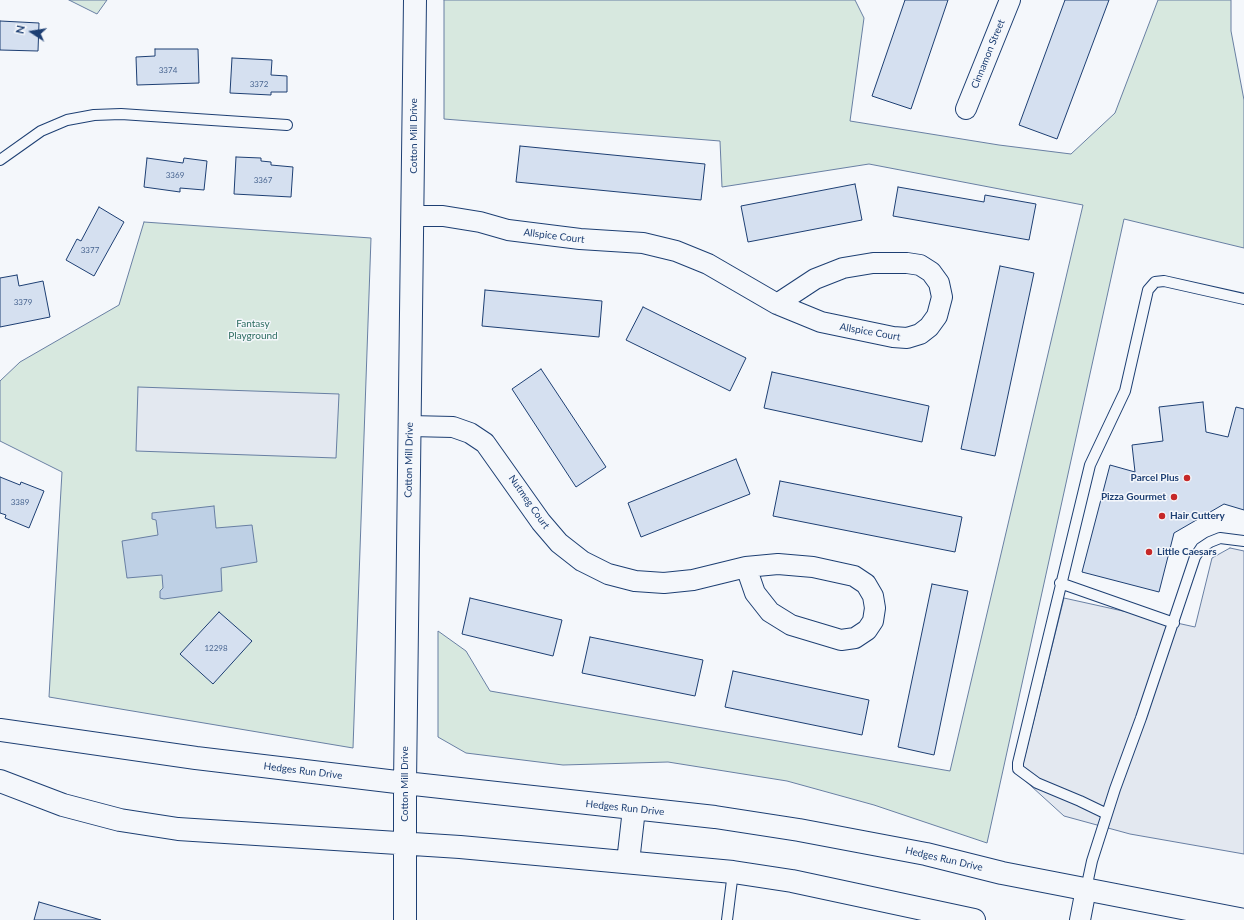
<!DOCTYPE html>
<html>
<head>
<meta charset="utf-8">
<style>
  body { margin:0 }
  #map { position:relative; width:1244px; height:920px; overflow:hidden; background:#f4f7fb; font-family:Lato,sans-serif }
  canvas { display:block }
  .north { position:absolute; left:12px; top:12px; width:40px; height:40px; -webkit-text-stroke:3px #f4f7fb; paint-order:stroke; rotate:282deg; font-size:11px; font-weight:700; line-height:16px; text-align:center; color:#1d3f73 }
  .north::after { content:''; display:block; margin:auto; width:14px; height:18px; background:#1d3f73; clip-path:polygon(50% 0,100% 100%,50% 72%,0 100%) }
</style>
</head>
<body>
<div id="map">
<canvas width="1244" height="920"></canvas>
<div class="north">N</div>
</div>
<script>
const context = document.querySelector('canvas').getContext('2d');
context.lineJoin = 'round';
function fill(path, color) { context.fillStyle = color; context.fill(path, 'evenodd'); }
const poly = rows => new Path2D(rows.map(r => 'M' + r).join(''));
function stroke(path, color, width, dash) { context.strokeStyle = color; context.lineWidth = width; context.lineCap = dash ? 'butt' : 'round'; context.setLineDash(dash || []); context.stroke(path); }
function write(font, color, halo, rows, align = 'center') {
  context.font = font + ' Lato,sans-serif'; context.lineWidth = 3; context.setLineDash([]); context.textBaseline = 'middle'; context.strokeStyle = halo; context.fillStyle = color; for (const [text, x, y, turn = 0] of rows) {
    context.save(); context.translate(x, y); context.rotate((+turn || 0) * Math.PI / 180); context.textAlign = isNaN(turn) ? turn : align; if (halo) context.strokeText(text, 0, 0); context.fillText(text, 0, 0); context.restore();
  }
}
const green = poly([
  [69,0,107,0,97,14,69,0],
  [444,0,855,0,864,18,850,121,999,145,1071,154,1115,113,1158,0,1231,0,1231,31,1244,100,1244,248,1124,219,987,843,874,805,787,781,668,762,563,765,466,753,438,737,438,631,466,651,490,691,950,771,1083,205,869,164,722,187,720,141,444,119,444,0],
  [144,222,371,238,353,748,49,697,62,472,0,441,0,381,20,362,119,305,144,222]
]);
fill(green, '#d7e8df');
stroke(green, '#687fa3', 1);
const parking = poly([
  [138,387,339,394,336,458,136,451,138,387],
  [1230,548,1244,551,1244,854,1130,834,1064,816,1020,776,1064,598,1195,627,1212,558,1230,548]
]);
fill(parking, '#e3e8f0');
stroke(parking, '#687fa3', 1);
const water = poly([
  [214,506,216,528,252,525,257,562,221,568,222,591,164,599,160,598,160,591,163,588,162,575,127,578,122,541,158,535,156,520,152,519,152,513,214,506]
]);
fill(water, '#bed0e5');
stroke(water, '#687fa3', 1);
const building = poly([
  [905,0,948,0,911,109,872,96,905,0],
  [1065,0,1109,0,1057,139,1019,125,1065,0],
  [0,21,39,23,38,51,0,50,0,21],
  [155,49,198,49,199,83,137,85,136,57,155,56,155,49],
  [232,58,272,60,271,75,287,76,287,92,271,92,271,95,230,93,232,58],
  [520,146,705,164,701,200,516,182,520,146],
  [236,157,261,158,261,161,271,162,271,165,293,167,291,197,234,194,236,157],
  [147,158,183,163,184,158,207,161,204,190,180,188,180,192,144,187,147,158],
  [855,184,862,220,748,242,741,206,855,184],
  [898,187,984,202,985,195,1036,204,1029,240,893,216,898,187],
  [99,207,124,222,94,276,66,260,77,239,81,241,99,207],
  [1000,266,1034,273,995,456,961,449,1000,266],
  [17,275,19,286,43,281,50,317,0,327,0,278,17,275],
  [485,290,602,301,599,337,482,326,485,290],
  [643,307,746,358,730,391,626,340,643,307],
  [541,369,606,467,576,487,512,389,541,369],
  [772,372,929,406,922,442,764,408,772,372],
  [1203,402,1206,432,1228,437,1236,407,1244,409,1244,510,1224,504,1174,533,1159,592,1082,572,1110,465,1135,472,1132,445,1163,441,1159,407,1203,402],
  [736,459,750,494,641,537,628,503,736,459],
  [0,477,20,485,21,482,44,491,29,528,5,518,6,515,0,513,0,477],
  [780,481,962,517,955,552,773,516,780,481],
  [932,584,968,591,934,755,898,747,932,584],
  [470,598,562,620,553,656,462,634,470,598],
  [219,612,252,641,213,684,180,654,219,612],
  [590,637,703,660,695,696,582,673,590,637],
  [733,671,869,700,862,735,725,707,733,671],
  [39,902,101,920,34,920,39,902]
]);
fill(building, '#d5e0f0');
stroke(building, '#1d3f73', 1);
const service = poly([
  [0,160,41,131,67,120,94,115,121,114,287,125],
  [1060,583,1174,623],
  [1107,814,1080,801,1037,783,1018,769,1018,763,1090,465,1125,391,1148,290,1155,282,1164,281,1244,299],
  [1086,889,1092,861,1115,789,1141,718,1195,557,1201,548,1210,542,1220,538,1244,541],
  [727,920,733,872]
]);
const minor = poly([
  [966,109,1010,0],
  [414,216,443,216,480,222,508,230,580,239,643,243,676,251,708,264,777,304],
  [873,263,907,263,920,265,931,272,939,283,942,297,937,316,929,327,920,334,907,338,893,337,821,322,777,304,815,279,843,268,873,263],
  [410,426,453,427,470,433,485,443,541,522,559,543,582,561,608,574,635,581,664,583,693,580,746,567],
  [778,564,813,567,854,576,866,584,873,596,875,608,873,621,867,630,855,638,841,640,791,625,770,612,755,593,746,567,778,564],
  [1080,920,1086,889]
]);
const tertiary = poly([
  [0,730,196,758,405,783,715,817,799,830,926,854,1002,873,1244,920],
  [0,781,63,805,120,820,178,829,460,847,733,872,792,881,974,920],
  [628,862,634,809],
  [405,920,405,783,415,0]
]);
stroke(service, '#1d3f73', 12);
stroke(minor, '#1d3f73', 22);
stroke(tertiary, '#1d3f73', 24);
stroke(service, '#f4f7fb', 10);
stroke(minor, '#f4f7fb', 20);
stroke(tertiary, '#f4f7fb', 22);
for (const [x, y, r, color] of [
  [1187,478,4,"#c62828"],
  [1174,497,4,"#c62828"],
  [1162,516,4,"#c62828"],
  [1149,552,4,"#c62828"]
]) { const dot = new Path2D(); dot.arc(x, y, r, 0, 2 * Math.PI); context.fillStyle = color; context.fill(dot); stroke(dot, '#f4f7fb', 1.5); }
write('8px', '#4b6792', null, [
  ["3374",168,70],
  ["3372",259,84],
  ["3369",175,175],
  ["3367",263,180],
  ["3377",90,250],
  ["3379",23,302],
  ["3389",20,502],
  ["12298",216,648]
]);
write('10px', '#1d3f73', '#f4f7fb', [
  ["Cinnamon Street",988,54,-68],
  ["Cotton Mill Drive",414,136,-90],
  ["Allspice Court",554,236,7],
  ["Allspice Court",870,332,10],
  ["Cotton Mill Drive",409,460,-89],
  ["Nutmeg Court",529,502,55],
  ["Hedges Run Drive",303,771,7],
  ["Cotton Mill Drive",405,784,-90],
  ["Hedges Run Drive",625,808,6],
  ["Hedges Run Drive",944,859,13]
]);
write('10px', '#2c6c60', '#f4f7fb', [
  ["Fantasy",253,324],
  ["Playground",253,336]
]);
write('bold 10px', '#1d3f73', '#f4f7fb', [
  ["Parcel Plus",1179,478],
  ["Pizza Gourmet",1166,497],
  ["Hair Cuttery",1170,516,"left"],
  ["Little Caesars",1157,552,"left"]
], 'right');
</script>
</body>
</html>
